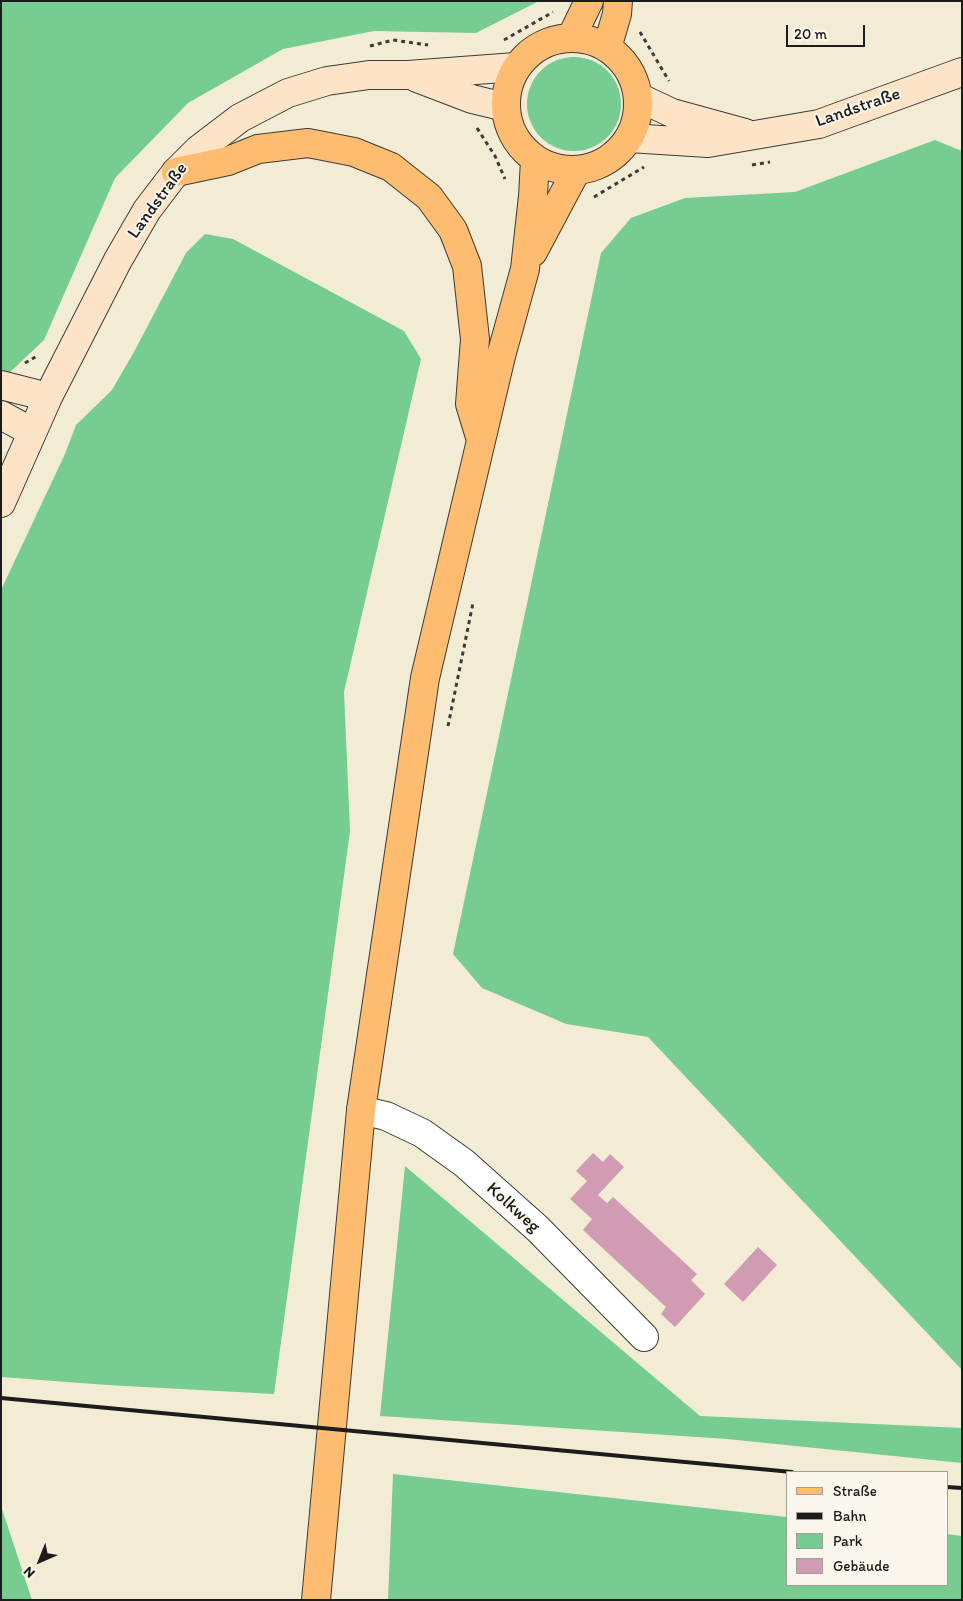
<!DOCTYPE html>
<html>
<head>
<meta charset="utf-8">
<style>
  body { margin:0 }
  #map { position:relative; width:963px; height:1601px; overflow:hidden; background:#f3ecd5; font-family:Itim,sans-serif }
  canvas { display:block }
  .frame { position:absolute; inset:0; border:2px solid #1c1c1c; pointer-events:none }
  .legend { position:absolute; left:786px; top:1471px; width:162px; height:115px; box-sizing:border-box; background:#fbf7ec; border:1px solid #a29f99; margin:0; padding:6px 9px; list-style:none; font-size:15px; color:#1c1c1c }
  .legend li { display:flex; align-items:center; gap:10px; height:25px }
  .legend b { width:25px; border:1px solid #a29f99 }
  .north { position:absolute; left:15px; top:1536px; width:50px; height:50px; -webkit-text-stroke:4px #fbf7ec; paint-order:stroke; rotate:224deg; font-size:14px; font-weight:700; line-height:20px; text-align:center; color:#1c1c1c }
  .north::after { content:''; display:block; margin:auto; width:18px; height:22px; background:#1c1c1c; clip-path:polygon(50% 0,100% 100%,50% 72%,0 100%) }
  .scale { position:absolute; left:786px; top:25px; width:79px; height:22px; box-sizing:border-box; border:2px solid #1c1c1c; border-top:0; padding-left:6px; font-size:15px; line-height:18px; white-space:nowrap; color:#1c1c1c; -webkit-text-stroke:4px #fbf7ec; paint-order:stroke }
</style>
</head>
<body>
<div id="map">
<canvas width="963" height="1601"></canvas>
<div class="frame"></div>
<ul class="legend">
<li><b style="height:6px;background:#fdbc70"></b>Straße</li>
<li><b style="height:6px;background:#1c1c1c"></b>Bahn</li>
<li><b style="height:14px;background:#76cc91"></b>Park</li>
<li><b style="height:14px;background:#d19cb3"></b>Gebäude</li>
</ul>
<div class="north">N</div>
<div class="scale">20 m</div>
</div>
<script>
const context = document.querySelector('canvas').getContext('2d');
context.lineJoin = 'round';
function fill(path, color) { context.fillStyle = color; context.fill(path, 'evenodd'); }
const poly = rows => new Path2D(rows.map(r => 'M' + r).join(''));
function stroke(path, color, width, dash) { context.strokeStyle = color; context.lineWidth = width; context.lineCap = dash ? 'butt' : 'round'; context.setLineDash(dash || []); context.stroke(path); }
function write(font, color, halo, rows, align = 'center') {
  context.font = font + ' Itim,sans-serif'; context.lineWidth = 4; context.setLineDash([]); context.textBaseline = 'middle'; context.strokeStyle = halo; context.fillStyle = color; for (const [text, x, y, turn = 0] of rows) {
    context.save(); context.translate(x, y); context.rotate((+turn || 0) * Math.PI / 180); context.textAlign = isNaN(turn) ? turn : align; if (halo) context.strokeText(text, 0, 0); context.fillText(text, 0, 0); context.restore();
  }
}
fill(poly([
  [1,1,539,1,476,33,374,31,283,49,188,103,115,178,44,340,8,374,1,371],
  '527 104a47 47 0 1 1 94 0a47 47 0 1 1-94 0Z',
  [935,140,962,151,962,1370,648,1037,566,1024,482,988,453,954,601,253,631,218,685,198,795,192],
  [205,234,233,239,404,331,421,359,344,692,350,831,274,1394,107,1385,1,1377,1,590,65,454,76,425,112,390,135,350,186,253],
  [405,1166,700,1416,962,1428,962,1463,727,1439,380,1416],
  [393,1474,787,1517,787,1585,947,1585,947,1534,962,1536,962,1600,388,1600],
  [1,1506,32,1600,1,1600]
]), '#76cc91');
fill(poly([
  [593,1153,603,1162,610,1154,624,1167,598,1195,607,1203,613,1197,697,1274,691,1280,705,1294,675,1327,661,1314,666,1307,583,1230,592,1219,570,1199,587,1181,576,1171],
  [758,1247,777,1265,743,1302,724,1284]
]), '#d19cb3');
const street = poly([
  [361,1110,386,1116,422,1133,464,1163,538,1229,644,1337]
]);
const secondary = poly([
  [417,78,472,99,505,107],
  [638,97,672,113,745,133],
  [629,138,708,143,819,124,962,72],
  [1,385,48,397],
  [1,415,32,432],
  [1,503,48,397,118,260,147,210,176,172,198,150,240,118,288,93,327,81,369,75,408,75,516,67]
]);
const primary = poly([
  '506 104a66 66 0 1 1 132 0a66 66 0 1 1-132 0Z',
  [571,38,589,1],
  [607,48,617,14,618,1],
  [176,172,228,161,258,149,308,143,354,152,391,167,429,197,453,230,467,266,475,339,470,404,481,440],
  [533,252,576,171],
  [316,1600,361,1110,425,678,501,356,525,269,533,196,535,160]
]);
stroke(street, '#3c3b38', 30);
stroke(secondary, '#3c3b38', 30);
stroke(primary, '#3c3b38', 30);
stroke(poly([
  [640,32,669,81],
  [504,40,553,12],
  [370,46,393,40,428,45],
  [477,128,495,156,505,179],
  [752,165,770,162],
  [594,197,644,167],
  [25,363,37,356],
  [448,726,473,603]
]), '#3c3b38', 3, [4, 4]);
stroke(street, '#fff', 28);
stroke(secondary, '#fee4c6', 28);
stroke(primary, '#fdbc70', 28);
stroke(poly([
  [1,1398,792,1472],
  [947,1487,962,1488]
]), '#1c1c1c', 4);
write('18px', '#1c1c1c', '#fbf7ec', [
  ["Landstraße",858,108,-19],
  ["Landstraße",158,201,-54],
  ["Kolkweg",513,1208,42]
]);
</script>
</body>
</html>
